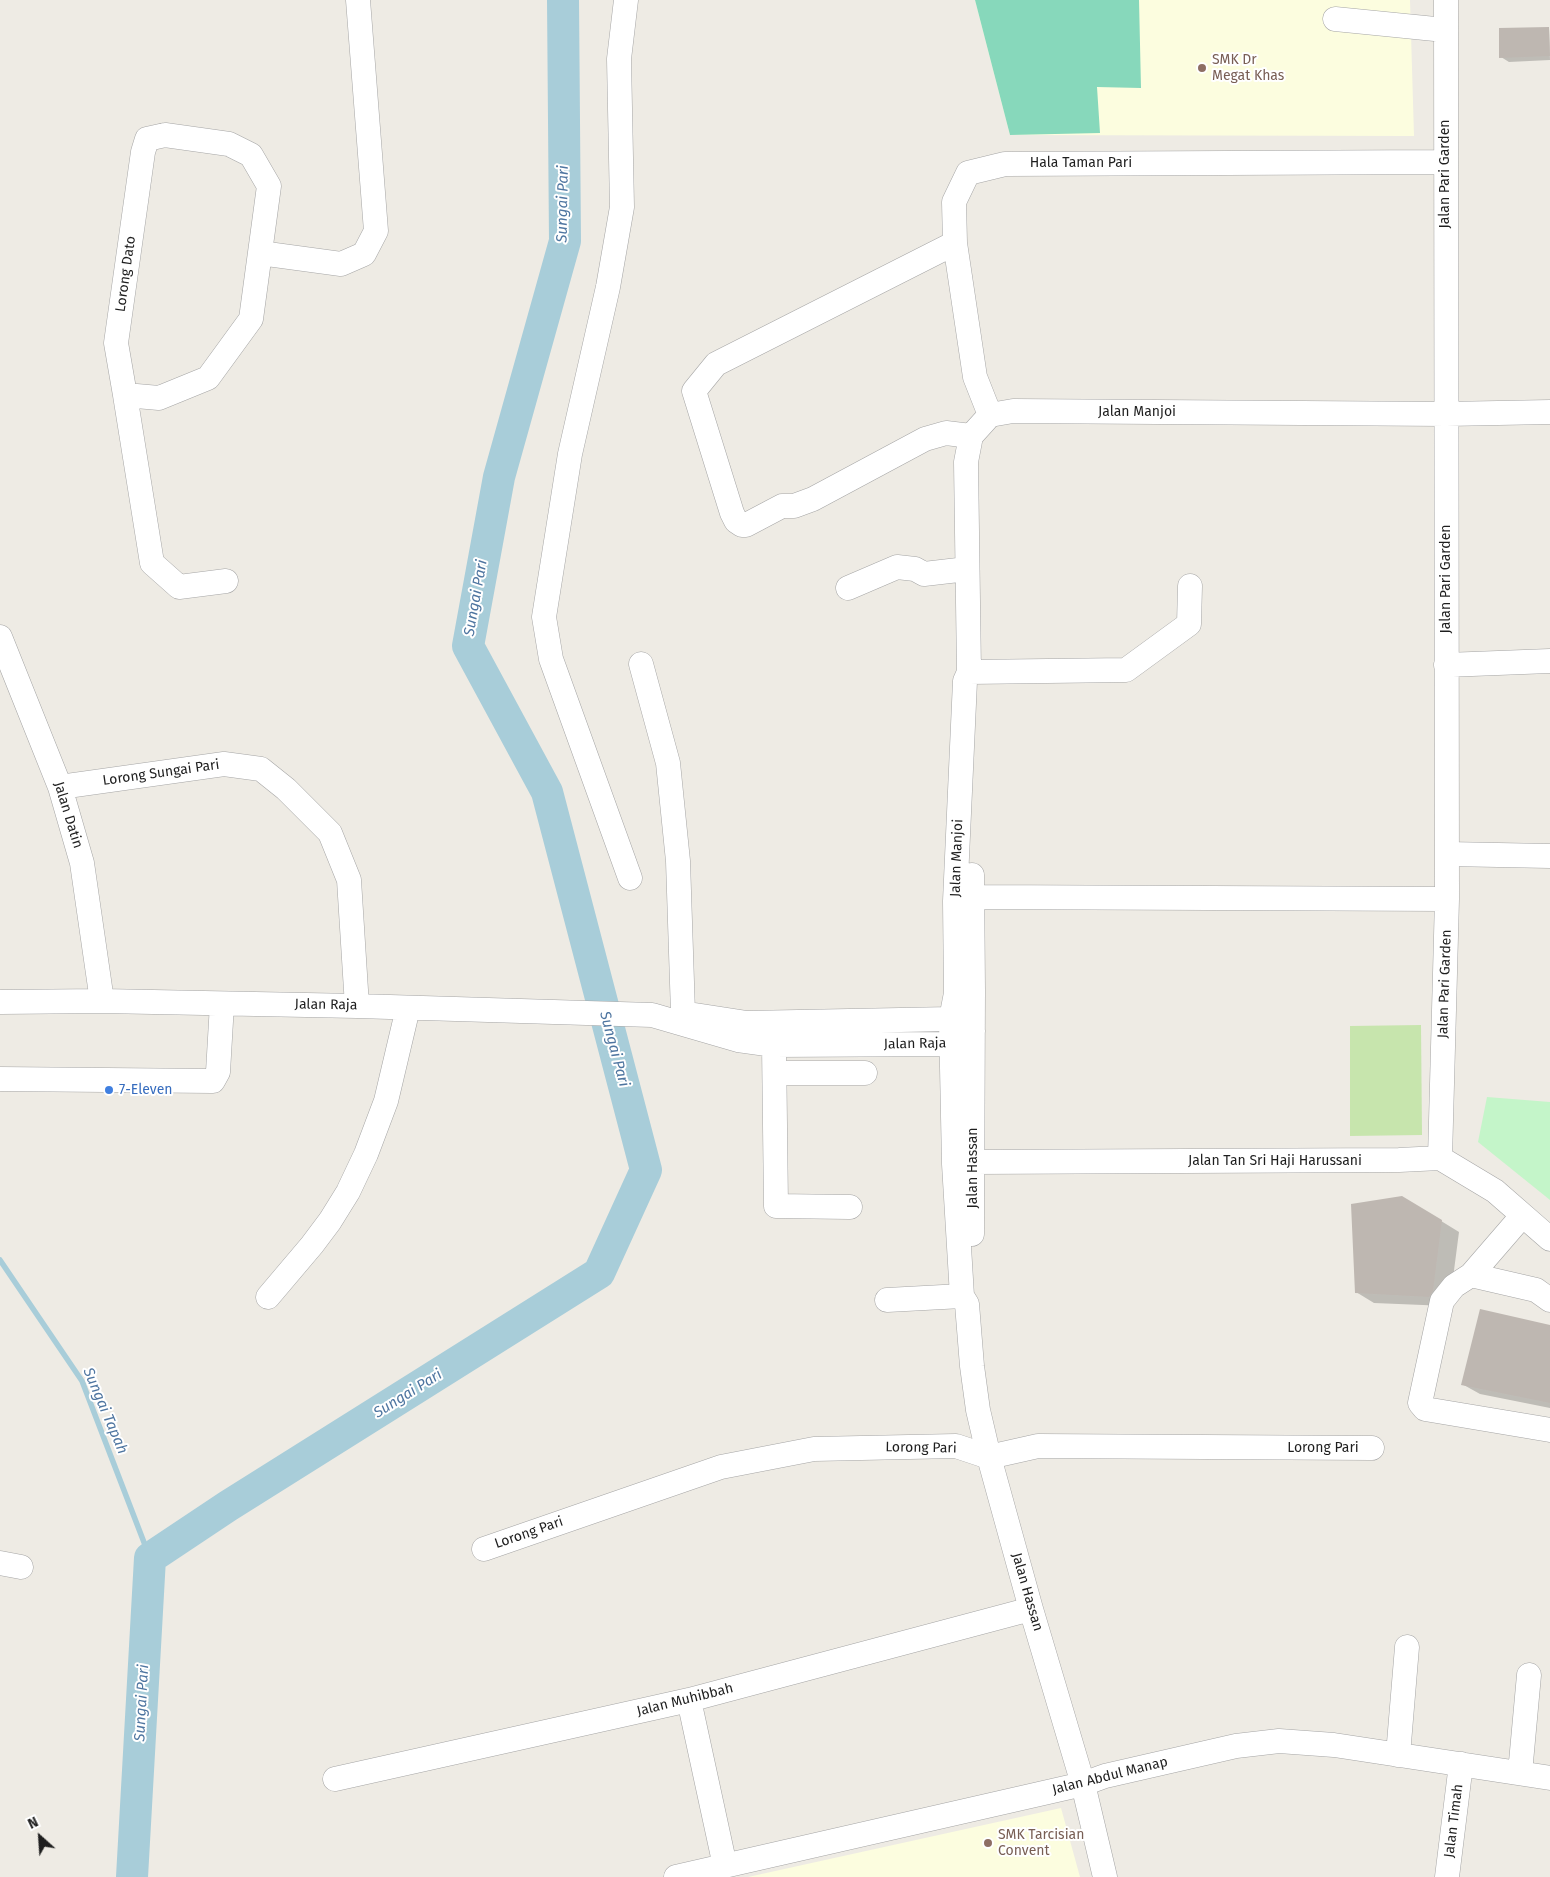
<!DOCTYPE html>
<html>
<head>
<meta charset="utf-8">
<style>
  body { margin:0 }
  #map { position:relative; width:1550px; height:1877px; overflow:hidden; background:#eeebe4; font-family:"Fira Sans",sans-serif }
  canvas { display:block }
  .north { position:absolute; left:15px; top:1812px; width:50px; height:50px; -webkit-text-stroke:4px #fff; paint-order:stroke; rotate:334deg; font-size:14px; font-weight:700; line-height:20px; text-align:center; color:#1e1e1e }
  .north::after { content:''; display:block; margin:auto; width:18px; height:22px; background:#1e1e1e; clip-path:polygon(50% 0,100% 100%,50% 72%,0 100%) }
</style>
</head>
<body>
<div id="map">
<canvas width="1550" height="1877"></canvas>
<div class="north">N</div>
</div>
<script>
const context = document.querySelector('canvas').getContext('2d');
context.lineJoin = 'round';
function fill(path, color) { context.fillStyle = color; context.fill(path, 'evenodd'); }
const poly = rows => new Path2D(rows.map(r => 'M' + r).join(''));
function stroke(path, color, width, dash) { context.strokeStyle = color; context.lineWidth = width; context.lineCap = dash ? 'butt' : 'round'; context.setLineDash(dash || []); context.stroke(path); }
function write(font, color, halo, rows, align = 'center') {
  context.font = font + ' "Fira Sans",sans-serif'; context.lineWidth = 4; context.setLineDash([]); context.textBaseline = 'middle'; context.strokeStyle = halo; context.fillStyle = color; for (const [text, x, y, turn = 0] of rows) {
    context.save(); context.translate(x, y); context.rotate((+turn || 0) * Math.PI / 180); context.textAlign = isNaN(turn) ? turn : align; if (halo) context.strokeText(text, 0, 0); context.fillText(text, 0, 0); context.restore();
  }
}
fill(poly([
  [975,0,1410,0,1414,136,1010,135],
  [1061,1808,1080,1877,748,1877]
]), '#fcfddf');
fill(poly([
  [1421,1025,1422,1135,1350,1136,1350,1026]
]), '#c7e5ad');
fill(poly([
  [1487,1097,1550,1102,1550,1200,1478,1142]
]), '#c4f5c9');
fill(poly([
  [975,0,1139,0,1141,88,1097,87,1100,133,1010,135]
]), '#87d8bb');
fill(poly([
  [1549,28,1550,60,1509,62,1501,57],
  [1420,1208,1459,1232,1450,1301,1447,1306,1374,1303,1356,1292],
  [1550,1327,1550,1408,1480,1394,1462,1384]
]), '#0003');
stroke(poly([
  [0,1260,82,1381,150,1558]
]), '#a8cdd9', 5.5);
stroke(poly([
  [132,1877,150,1558,228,1506,599,1273,646,1170,547,792,468,646,499,477,565,241,563,0]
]), '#a8cdd9', 32);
fill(poly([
  [1549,27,1550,56,1499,58,1499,28],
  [1402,1196,1442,1220,1433,1291,1429,1297,1355,1293,1351,1204],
  [1480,1309,1550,1325,1550,1403,1461,1385]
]), '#beb7b1');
const minor = poly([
  [626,0,619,59,622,207,608,287,570,454,544,617,551,659,630,878],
  [1335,19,1445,30],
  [165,135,229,144,251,155,269,186,251,319,208,378,159,398,125,395,116,343,143,152,147,139,165,135],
  [955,243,716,364,694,391,732,513,736,521,742,525,746,525,782,506,794,506,813,499,925,439,946,433,971,436],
  [260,253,341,264,364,254,376,231,358,0],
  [125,395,152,563,179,587,226,581],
  [990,415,975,377,955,243,954,202,968,173,1005,164,1445,162],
  [848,588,897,567,915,569,924,574,967,569],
  [0,637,60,787,82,863,102,1001],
  [641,664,668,763,678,861,683,1013],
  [1446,665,1550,661],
  [969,672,1126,670,1189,624,1190,586],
  [60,787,224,764,261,769,286,789,330,833,349,880,357,1006],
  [1447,854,1550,856],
  [972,875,973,991,972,1234],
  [972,897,1447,899],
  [0,1002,102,1001,357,1006,652,1015,738,1040,774,1045,952,1044,973,1031],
  [695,1015,747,1023,951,1019,964,1026],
  [774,1045,776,1206,850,1207],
  [775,1073,865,1073],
  [0,1079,213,1081,218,1072,222,1004],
  [1440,1158,1447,899,1446,0],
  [956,1164,973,1162,1399,1160,1440,1158,1495,1191,1550,1239],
  [1522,1216,1471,1275,1454,1286,1442,1301,1420,1403,1425,1409,1550,1430],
  [1471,1275,1536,1290,1550,1300],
  [268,1297,312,1245,330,1221,348,1192,366,1154,386,1101,408,1008],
  [887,1300,962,1296],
  [484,1549,721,1467,814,1449,956,1446,989,1457,1038,1446,1372,1448],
  [0,1563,21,1567],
  [689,1700,725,1866],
  [1398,1755,1407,1647],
  [1520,1773,1529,1675],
  [335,1779,689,1700,1031,1609],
  [676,1877,1083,1784,1105,1776,1236,1746,1279,1741,1334,1745,1550,1778],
  [1105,1877,1083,1784,1031,1609,989,1457,978,1410,972,1366,967,1304,962,1296,954,1164,951,1019,956,993,955,901,965,681,969,672,966,462,971,436,990,415,1013,411,1446,414,1550,412],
  [1447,1877,1461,1764]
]);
stroke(minor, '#a5a5a5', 25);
stroke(minor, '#fff', 24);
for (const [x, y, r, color] of [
  [1202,68,5,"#8d6e63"],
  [109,1090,5,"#3f7fe0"],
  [988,1843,5,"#8d6e63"]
]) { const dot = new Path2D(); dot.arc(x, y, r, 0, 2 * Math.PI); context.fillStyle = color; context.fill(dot); stroke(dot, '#fff', 2); }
write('14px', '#785e54', '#fff', [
  ["SMK Dr",1212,60],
  ["Megat Khas",1212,76],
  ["SMK Tarcisian",998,1835],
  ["Convent",998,1851]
], 'left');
write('14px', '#1e1e1e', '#fff', [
  ["Hala Taman Pari",1081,163],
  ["Jalan Pari Garden",1445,174,-90],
  ["Lorong Dato",126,274,-82],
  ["Jalan Manjoi",1137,412],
  ["Jalan Pari Garden",1446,579,-90],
  ["Lorong Sungai Pari",161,773,-8],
  ["Jalan Datin",68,815,73],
  ["Jalan Manjoi",957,858,-88],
  ["Jalan Pari Garden",1445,984,-88],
  ["Jalan Raja",326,1005,1],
  ["Jalan Raja",915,1044,-1],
  ["Jalan Tan Sri Haji Harussani",1275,1161],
  ["Jalan Hassan",973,1168,-90],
  ["Lorong Pari",921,1448,1],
  ["Lorong Pari",1323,1448],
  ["Lorong Pari",529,1533,-19],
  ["Jalan Hassan",1027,1592,74],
  ["Jalan Muhibbah",685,1700,-14],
  ["Jalan Abdul Manap",1110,1776,-14],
  ["Jalan Timah",1454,1821,-83]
]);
write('14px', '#366cbe', '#fff', [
  ["7-Eleven",119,1090]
], 'left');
write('italic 15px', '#4e75a0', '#fff', [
  ["Sungai Pari",563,204,-89],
  ["Sungai Pari",476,598,-80],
  ["Sungai Pari",614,1049,75],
  ["Sungai Pari",408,1394,-32],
  ["Sungai Tapah",105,1411,67],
  ["Sungai Pari",142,1703,-87]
]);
</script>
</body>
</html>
